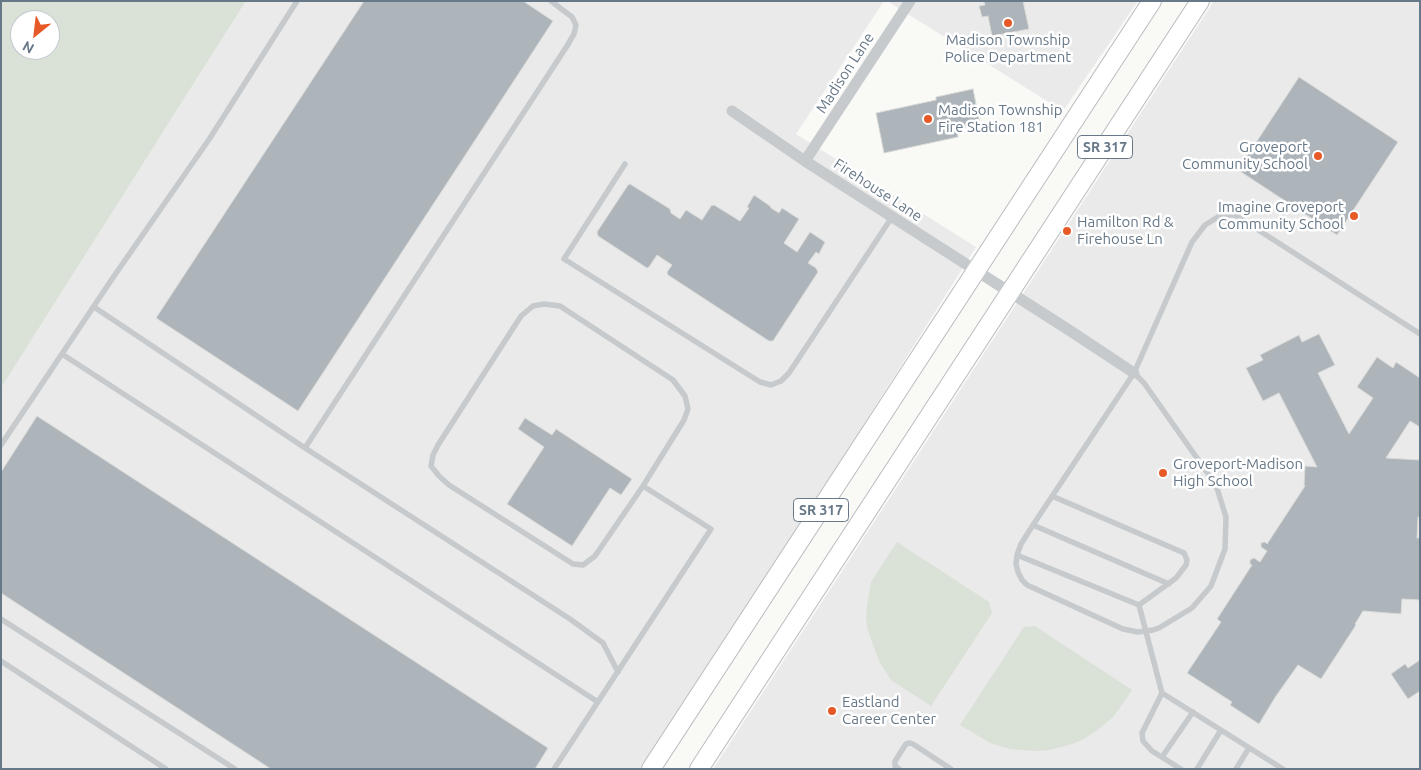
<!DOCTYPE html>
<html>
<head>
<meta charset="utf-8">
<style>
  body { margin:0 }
  #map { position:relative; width:1421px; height:770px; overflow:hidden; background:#f9f9f6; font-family:Ubuntu,sans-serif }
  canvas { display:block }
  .frame { position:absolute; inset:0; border:2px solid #677888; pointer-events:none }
  .north { position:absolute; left:10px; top:10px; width:50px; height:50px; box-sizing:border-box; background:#fff; border:1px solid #c2c9cf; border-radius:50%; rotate:209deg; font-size:14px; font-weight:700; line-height:20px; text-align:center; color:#677888 }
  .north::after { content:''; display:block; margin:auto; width:18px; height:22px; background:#e75927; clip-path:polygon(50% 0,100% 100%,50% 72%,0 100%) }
</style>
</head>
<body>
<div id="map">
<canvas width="1421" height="770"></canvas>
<div class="frame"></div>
<div class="north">N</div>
</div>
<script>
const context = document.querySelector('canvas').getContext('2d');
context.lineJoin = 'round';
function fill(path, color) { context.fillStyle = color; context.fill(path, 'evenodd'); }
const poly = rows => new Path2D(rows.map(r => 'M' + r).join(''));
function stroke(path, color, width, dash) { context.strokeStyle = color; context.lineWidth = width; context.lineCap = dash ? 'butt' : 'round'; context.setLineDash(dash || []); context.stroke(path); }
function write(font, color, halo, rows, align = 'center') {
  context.font = font + ' Ubuntu,sans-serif'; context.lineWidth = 5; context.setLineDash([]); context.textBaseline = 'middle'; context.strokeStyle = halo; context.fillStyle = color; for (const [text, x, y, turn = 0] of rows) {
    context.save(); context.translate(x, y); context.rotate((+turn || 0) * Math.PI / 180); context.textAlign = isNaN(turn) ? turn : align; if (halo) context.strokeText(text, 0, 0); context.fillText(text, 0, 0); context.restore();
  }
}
fill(poly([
  [246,1,884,1,796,134,976,247,646,769,1,769,1,388],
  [887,1,1138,1,1063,111],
  [1214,1,1420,1,1420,769,713,769]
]), '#e9eae9');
fill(poly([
  [1,1,246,1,1,388],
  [20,20,50,20,50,50,20,50],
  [897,542,989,602,992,613,931,706,891,680,879,661,868,631,866,618,867,605,871,582],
  [1035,626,1132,690,1119,709,1113,717,1096,731,1084,739,1072,744,1050,750,1034,751,1010,749,990,743,960,725,1024,627]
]), '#dae1d7');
const building = poly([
  [364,1,523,1,553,21,298,411,156,318,364,1],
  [984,1,1023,1,1029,29,992,36,988,16,982,17,979,6,985,5,984,1],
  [1299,77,1398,142,1337,235,1238,170,1299,77],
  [973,89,980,124,957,129,958,137,884,153,876,113,936,100,936,97,973,89],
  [630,184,670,209,671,213,680,219,686,210,702,220,711,206,714,205,740,221,749,208,747,207,754,195,770,206,771,208,779,213,782,208,799,219,784,243,797,252,810,232,825,242,819,254,816,252,808,263,816,268,818,272,773,341,769,341,668,275,667,272,672,265,657,255,649,267,647,268,598,236,597,232,628,185,630,184],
  [1319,334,1335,365,1318,373,1349,434,1373,398,1357,387,1377,357,1393,368,1396,362,1420,378,1420,427,1410,421,1386,458,1420,460,1420,517,1418,517,1417,538,1420,538,1420,600,1402,599,1401,614,1363,611,1355,624,1356,625,1321,679,1298,665,1276,696,1259,724,1230,705,1232,702,1187,673,1221,622,1217,619,1252,565,1250,564,1250,560,1254,558,1260,562,1267,551,1261,547,1261,543,1265,542,1267,544,1305,486,1304,485,1305,466,1317,467,1279,393,1263,401,1246,368,1263,360,1260,355,1299,335,1302,342,1319,334],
  [37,416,548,748,535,769,271,769,1,593,1,472,37,416],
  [525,418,552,435,556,429,632,479,621,495,610,488,572,546,507,504,544,447,518,429,525,418],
  [1420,660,1420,691,1408,699,1391,674,1405,664,1408,668,1420,660]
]);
fill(building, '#adb5bb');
stroke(building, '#dadad8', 1);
const primary = poly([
  [651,769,1152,1],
  [699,769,1200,1]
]);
stroke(primary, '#b9bdc1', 20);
stroke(poly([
  [551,1,572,17,576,25,574,34,567,46,305,448,570,619,603,643,618,672],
  [625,164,564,259,760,382,771,385,781,381,789,373,892,217],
  [544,304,560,306,673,380,685,396,688,409,684,420,643,486,595,556,583,565,573,564,449,485,439,476,431,466,433,455,438,445,521,316,533,306,544,304],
  [94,307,305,448],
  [62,354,598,702],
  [1134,373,1144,383,1216,485,1226,517,1225,549,1211,586,1192,608,1159,628,1153,630,1138,632,1123,629,1027,585,1022,580,1018,572,1016,564,1017,555,1021,544,1033,525,1134,373,1192,242,1205,225,1221,215,1235,215,1420,334],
  [1,445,112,279,210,138,297,1],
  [1052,496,1184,553,1187,560,1186,565,1176,578,1139,605],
  [1033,525,1169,584],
  [1017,555,1139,605,1162,693,1283,769],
  [1,619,235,769],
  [1,661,166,769],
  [1162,693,1142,733,1143,741,1152,751,1181,769],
  [1162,757,1193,712],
  [554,769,711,529,643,486],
  [899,769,895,766,895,761,906,744,910,743,913,744,951,769],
  [1197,769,1221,730],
  [1236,769,1249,748]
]), '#c6cacd', 5.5);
stroke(poly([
  [732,111,805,161,1072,332,1134,373],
  [805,161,910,1]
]), '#c6cacd', 11);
stroke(primary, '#fff', 18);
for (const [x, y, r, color] of [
  [1008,23,5,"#e75927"],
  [928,119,5,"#e75927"],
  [1318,156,5,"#e75927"],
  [1354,216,5,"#e75927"],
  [1067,231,5,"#e75927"],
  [1163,473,5,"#e75927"],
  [832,711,5,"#e75927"]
]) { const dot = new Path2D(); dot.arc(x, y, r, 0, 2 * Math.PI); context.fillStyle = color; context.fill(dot); stroke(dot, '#fff', 2); }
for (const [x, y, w] of [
  [1105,147,55],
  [821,510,55]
]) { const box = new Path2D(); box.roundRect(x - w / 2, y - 11.5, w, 23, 4); context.fillStyle = '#fff'; context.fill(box); stroke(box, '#677888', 1); }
write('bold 14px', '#677888', null, [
  ["SR 317",1105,147],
  ["SR 317",821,510]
]);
write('15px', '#677888', '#fff', [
  ["Madison Township",1008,40,"center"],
  ["Police Department",1008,57,"center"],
  ["Madison Township",938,110],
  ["Fire Station 181",938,127],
  ["Groveport",1308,147,"right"],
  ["Community School",1308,164,"right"],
  ["Imagine Groveport",1344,207,"right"],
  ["Community School",1344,224,"right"],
  ["Hamilton Rd &",1077,222],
  ["Firehouse Ln",1077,239],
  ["Groveport-Madison",1173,464],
  ["High School",1173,481],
  ["Eastland",842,702],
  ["Career Center",842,719]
], 'left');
write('15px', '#677888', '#fff', [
  ["Madison Lane",845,73,-57],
  ["Firehouse Lane",878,190,33]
]);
</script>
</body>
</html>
